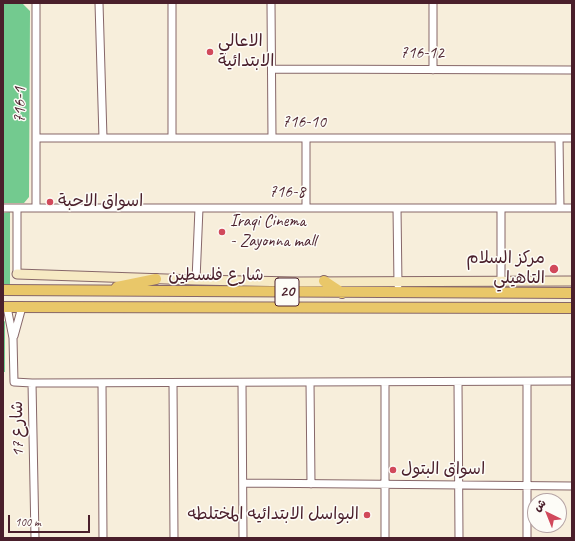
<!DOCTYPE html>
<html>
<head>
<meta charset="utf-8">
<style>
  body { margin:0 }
  #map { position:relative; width:575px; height:541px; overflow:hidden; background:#f7eedb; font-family:Caveat,"Playpen Sans Arabic",sans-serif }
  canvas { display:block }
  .frame { position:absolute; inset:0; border:4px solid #4a1f2b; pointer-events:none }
  .north { position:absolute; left:527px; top:493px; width:40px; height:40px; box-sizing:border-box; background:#fdfcf7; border:1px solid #b5a4a5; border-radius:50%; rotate:317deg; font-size:11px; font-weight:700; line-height:16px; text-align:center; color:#4a1f2b }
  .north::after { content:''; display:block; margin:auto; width:14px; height:18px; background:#d1495b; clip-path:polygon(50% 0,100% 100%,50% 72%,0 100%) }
  .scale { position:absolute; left:8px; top:515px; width:82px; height:18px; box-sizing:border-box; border:2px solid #4a1f2b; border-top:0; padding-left:5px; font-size:12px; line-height:14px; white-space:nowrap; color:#4a1f2b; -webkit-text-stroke:3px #fdfcf7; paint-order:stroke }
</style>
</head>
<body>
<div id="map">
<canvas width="575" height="541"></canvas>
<div class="frame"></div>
<div class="north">ش</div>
<div class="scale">100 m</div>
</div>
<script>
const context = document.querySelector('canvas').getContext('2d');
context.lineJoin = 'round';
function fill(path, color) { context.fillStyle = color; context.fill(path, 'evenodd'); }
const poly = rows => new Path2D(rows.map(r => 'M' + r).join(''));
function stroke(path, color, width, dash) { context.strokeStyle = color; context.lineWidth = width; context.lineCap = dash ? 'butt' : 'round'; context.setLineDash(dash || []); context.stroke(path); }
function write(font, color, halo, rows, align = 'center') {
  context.font = font + ' Caveat,"Playpen Sans Arabic",sans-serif'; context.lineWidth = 3; context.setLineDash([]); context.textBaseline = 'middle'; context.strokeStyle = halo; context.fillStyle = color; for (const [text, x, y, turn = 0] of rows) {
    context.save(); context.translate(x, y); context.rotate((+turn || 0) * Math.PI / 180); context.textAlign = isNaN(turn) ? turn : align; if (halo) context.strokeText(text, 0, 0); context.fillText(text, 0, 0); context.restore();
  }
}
fill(poly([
  [3,4,23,4,30,11,29,197,24,203,3,203],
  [10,212,10,287,3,284,3,213],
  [3,319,5,322,5,372,3,372]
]), '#73ca8f');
const street = poly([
  [36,3,36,208],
  [99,3,103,138],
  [271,3,272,138],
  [433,3,433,70],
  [272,69,572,70],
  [36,138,572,138],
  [172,138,172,3],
  [306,138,306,208],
  [559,138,560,208],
  [3,208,572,208],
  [17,208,17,274],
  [397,208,398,285],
  [501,208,501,293],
  [196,280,199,208],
  [7,307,13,338,14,382,32,383,35,538],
  [14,336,22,307],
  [310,382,311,484],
  [458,382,459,538],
  [32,383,572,381],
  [102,383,103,538],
  [173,383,174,538],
  [242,383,243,538],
  [243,483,572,486],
  [385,538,385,382],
  [527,538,527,382]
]);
const secondary = poly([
  [17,274,196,280,296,282,572,281]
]);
const primary = poly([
  [324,281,342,293],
  [117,287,156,279],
  [3,290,572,293],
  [3,307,572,308]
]);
stroke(street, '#876769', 9);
stroke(secondary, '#876769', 11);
stroke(primary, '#876769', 12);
stroke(street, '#fff', 7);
stroke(secondary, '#f6e9c3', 9);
stroke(primary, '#e9c769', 10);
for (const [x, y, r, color] of [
  [210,52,4,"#d1495b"],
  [50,202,4,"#d1495b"],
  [222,232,4,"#d1495b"],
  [554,269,5,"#d1495b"],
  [393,470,4,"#d1495b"],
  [367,515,4,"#d1495b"]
]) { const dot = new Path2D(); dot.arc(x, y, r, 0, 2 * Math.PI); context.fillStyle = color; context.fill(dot); stroke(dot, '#fdfcf7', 1.5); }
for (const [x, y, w] of [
  [287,292,24]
]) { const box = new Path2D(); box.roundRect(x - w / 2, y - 14, w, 28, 3); context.fillStyle = '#fdfcf7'; context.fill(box); stroke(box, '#4a1f2b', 1); }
write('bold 16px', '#4a1f2b', null, [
  ["20",287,292]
]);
write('17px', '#4a1f2b', '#fdfcf7', [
  ["الاعالي",218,42],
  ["الابتدائية",218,62],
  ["اسواق الاحبة",58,202],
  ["Iraqi Cinema",230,222],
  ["- Zayonna mall",230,242],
  ["مركز السلام",545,259,"right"],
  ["التاهيلي",545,279,"right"],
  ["اسواق البتول",401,470],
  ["البواسل الابتدائيه المختلطه",359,515,"right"]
], 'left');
write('17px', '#4a1f2b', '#fdfcf7', [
  ["716-12",422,54],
  ["716-1",21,105,-90],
  ["716-10",304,123],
  ["716-8",287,193],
  ["شارع فلسطين",216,276],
  ["شارع 17",18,429,-91]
]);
</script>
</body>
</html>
